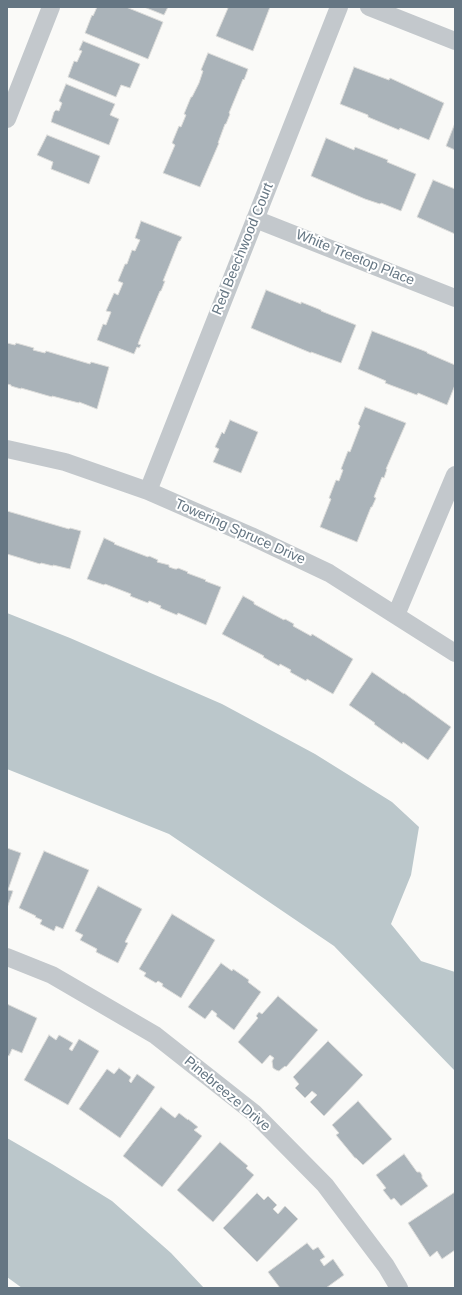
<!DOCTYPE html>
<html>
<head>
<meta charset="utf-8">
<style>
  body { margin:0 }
  #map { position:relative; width:462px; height:1295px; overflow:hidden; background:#fafaf8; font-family:Helvetica,sans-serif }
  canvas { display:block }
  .frame { position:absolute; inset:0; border:8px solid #657683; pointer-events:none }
</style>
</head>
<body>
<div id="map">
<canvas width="462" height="1295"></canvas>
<div class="frame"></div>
</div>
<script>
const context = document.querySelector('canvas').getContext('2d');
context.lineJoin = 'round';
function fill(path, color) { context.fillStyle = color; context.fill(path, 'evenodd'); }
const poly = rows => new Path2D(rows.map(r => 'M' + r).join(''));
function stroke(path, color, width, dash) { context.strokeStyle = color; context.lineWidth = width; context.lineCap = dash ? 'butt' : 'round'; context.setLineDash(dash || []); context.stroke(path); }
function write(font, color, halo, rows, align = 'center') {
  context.font = font + ' Helvetica,sans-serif'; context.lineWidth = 4; context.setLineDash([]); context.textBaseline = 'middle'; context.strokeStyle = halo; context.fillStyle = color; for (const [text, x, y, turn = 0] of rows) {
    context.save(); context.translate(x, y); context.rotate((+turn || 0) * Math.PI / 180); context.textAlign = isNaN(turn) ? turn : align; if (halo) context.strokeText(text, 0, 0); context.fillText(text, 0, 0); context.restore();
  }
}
fill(poly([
  [7,613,70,638,222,704,315,754,392,802,419,827,411,875,391,924,421,961,455,972,455,1071,334,946,169,834,7,769],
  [7,1138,52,1164,112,1201,171,1253,204,1288,22,1288,7,1277]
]), '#bbc7cb');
const building = poly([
  [97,7,126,7,163,22,148,59,85,33,92,15,93,16,97,7],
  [144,7,168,7,164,15,144,7],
  [226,7,270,7,253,51,216,36,228,8,226,7],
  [83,41,140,64,130,88,121,85,116,97,68,77,74,61,77,62,82,51,79,50,83,41],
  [208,53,248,69,244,80,243,79,229,113,230,114,226,124,225,124,218,143,219,143,200,187,163,173,175,145,172,143,179,126,181,127,186,115,184,114,191,97,192,97,199,83,203,71,201,70,208,53],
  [354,67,389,80,390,78,444,103,429,140,400,128,399,130,368,117,368,115,340,104,354,67],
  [66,84,115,104,110,115,119,119,109,145,51,122,54,112,56,110,59,111,62,103,59,101,66,84],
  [455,123,455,150,446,146,455,123],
  [47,135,100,156,89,184,51,169,53,162,37,155,47,135],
  [326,138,354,150,355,147,388,160,387,162,416,174,401,211,381,203,380,204,365,199,311,176,326,138],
  [433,180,455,189,455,234,417,217,433,180],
  [141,221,182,237,180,241,179,241,163,281,165,281,161,291,160,291,141,336,138,344,141,345,139,348,137,347,134,354,97,340,103,324,106,325,111,312,106,311,114,293,118,295,123,283,118,281,125,264,127,264,132,250,135,251,140,240,135,238,141,221],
  [266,290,301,304,301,302,321,310,321,311,356,325,341,363,311,352,311,353,251,328,266,290],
  [372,331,427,352,427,353,455,365,455,385,447,405,418,393,417,395,385,383,386,381,358,369,372,331],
  [7,343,15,345,16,343,34,348,33,350,45,353,46,351,90,364,91,362,109,367,97,409,79,402,79,403,52,396,52,397,21,388,21,389,11,386,11,385,7,384,7,343],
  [365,407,406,423,386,469,387,469,384,478,382,477,374,497,376,498,372,507,371,507,357,542,320,527,331,499,329,498,336,480,339,481,343,470,341,469,348,451,350,452,360,426,358,424,365,407],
  [230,420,258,432,241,473,213,462,219,449,215,447,222,432,224,434,230,420],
  [7,511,69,529,70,528,81,531,70,569,53,565,53,566,41,563,40,564,7,554,7,511],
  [104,538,115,543,114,544,148,557,149,556,158,560,157,562,169,565,169,567,175,569,177,569,178,568,188,572,187,573,206,580,205,581,221,587,206,625,178,613,177,615,160,608,161,606,149,601,148,603,130,596,131,594,105,584,104,585,87,579,104,538],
  [243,596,254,602,254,604,284,620,285,619,294,624,293,626,311,636,312,634,353,659,333,694,307,679,306,681,290,672,291,670,280,664,279,666,263,657,264,656,222,634,243,596],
  [372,672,404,694,404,693,451,727,428,760,403,742,402,744,374,724,375,723,349,705,372,672],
  [7,848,21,853,8,890,13,891,7,908,7,848],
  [44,851,89,870,63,929,56,926,54,931,40,924,42,920,35,917,36,916,19,908,44,851],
  [98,886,142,909,125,942,128,943,118,963,96,952,97,949,80,940,83,935,75,931,98,886],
  [172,914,215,940,181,998,162,986,163,984,158,981,156,983,144,976,146,973,139,969,172,914],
  [221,963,232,971,233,969,249,980,248,982,261,992,234,1030,216,1016,217,1014,212,1010,205,1019,188,1007,221,963],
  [278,996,318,1030,286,1067,285,1066,279,1071,276,1070,273,1068,272,1061,274,1058,270,1055,262,1064,238,1042,258,1018,256,1016,259,1012,262,1014,278,996],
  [7,1004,37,1018,22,1053,12,1049,9,1056,7,1055,7,1004],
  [49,1035,56,1040,59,1035,73,1043,69,1049,72,1051,79,1039,99,1051,68,1105,24,1080,49,1035],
  [328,1041,363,1075,324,1116,310,1102,317,1095,312,1091,305,1098,295,1088,299,1084,293,1077,328,1041],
  [119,1068,131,1077,129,1081,131,1083,137,1074,155,1087,120,1138,79,1109,107,1069,114,1074,119,1068],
  [358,1101,392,1139,363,1165,356,1158,355,1158,336,1135,339,1133,332,1125,358,1101],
  [161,1107,175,1118,179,1113,188,1120,188,1119,198,1127,194,1130,202,1136,162,1187,123,1156,161,1107],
  [220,1142,248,1166,246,1168,254,1175,213,1222,177,1190,220,1142],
  [404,1154,417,1172,420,1172,422,1175,422,1178,428,1186,401,1206,394,1198,391,1200,383,1190,386,1188,376,1175,404,1154],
  [455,1192,455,1250,442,1259,437,1251,430,1257,408,1223,455,1192],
  [257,1193,264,1200,268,1196,277,1205,273,1209,278,1214,285,1206,298,1219,257,1262,223,1228,257,1193],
  [307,1243,313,1250,318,1247,325,1257,320,1260,324,1266,333,1259,344,1275,326,1288,280,1288,268,1272,307,1243]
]);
fill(building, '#aab3b9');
stroke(building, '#dcdcda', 1);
stroke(poly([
  [369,7,455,41],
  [7,119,51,7],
  [255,219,455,298],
  [7,449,65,462,148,491,251,536,329,573,455,653],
  [148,491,339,7],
  [396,615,455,475],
  [7,957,52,975,155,1035,254,1113,325,1185,386,1266,399,1288]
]), '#c3c8cc', 18);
write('14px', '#657683', '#fff', [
  ["Red Beechwood Court",243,249,-68],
  ["White Treetop Place",355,258,22],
  ["Towering Spruce Drive",240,532,24],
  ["Pinebreeze Drive",227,1094,40]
]);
</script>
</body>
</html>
